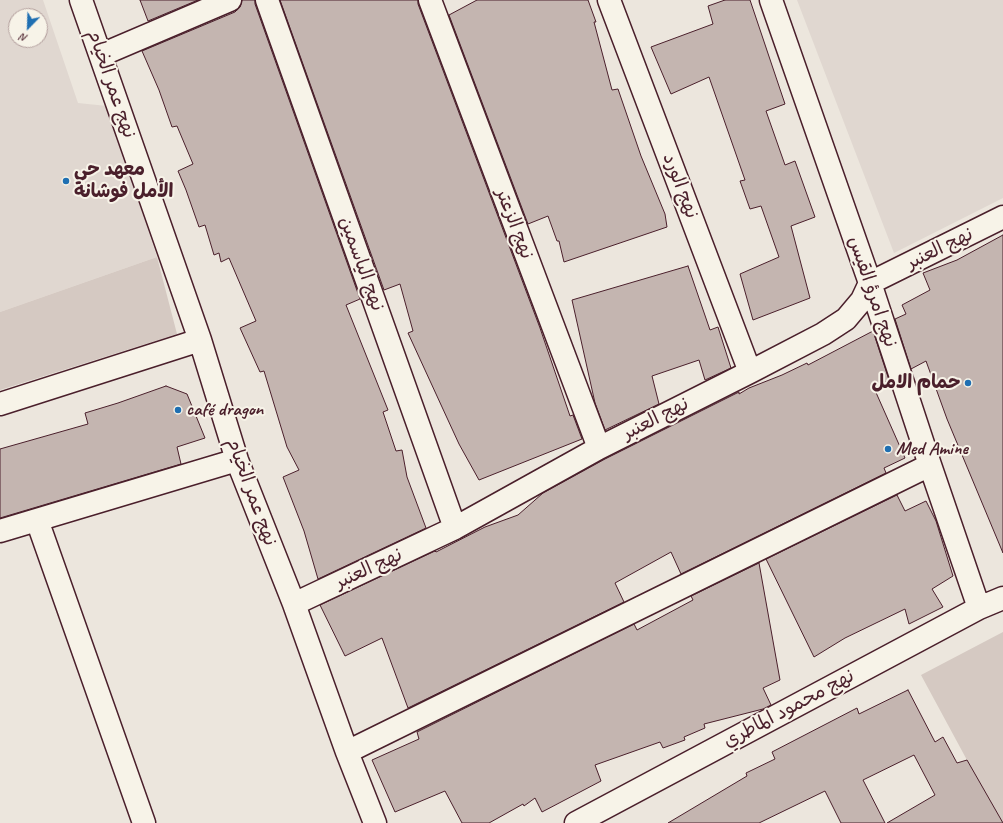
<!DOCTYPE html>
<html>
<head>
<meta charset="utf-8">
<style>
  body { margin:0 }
  #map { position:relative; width:1003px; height:823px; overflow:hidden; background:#ece6dd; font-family:Caveat,sans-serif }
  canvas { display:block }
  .north { position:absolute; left:8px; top:8px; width:40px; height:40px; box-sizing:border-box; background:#f7f3e8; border:1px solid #b29e9c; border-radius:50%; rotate:203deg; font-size:11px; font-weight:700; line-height:16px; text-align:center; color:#4a1f2b }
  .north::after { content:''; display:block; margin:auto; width:14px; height:18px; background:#1f6fb2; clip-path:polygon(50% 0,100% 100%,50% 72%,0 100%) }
</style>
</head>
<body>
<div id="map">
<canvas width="1003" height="823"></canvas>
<div class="north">N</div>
</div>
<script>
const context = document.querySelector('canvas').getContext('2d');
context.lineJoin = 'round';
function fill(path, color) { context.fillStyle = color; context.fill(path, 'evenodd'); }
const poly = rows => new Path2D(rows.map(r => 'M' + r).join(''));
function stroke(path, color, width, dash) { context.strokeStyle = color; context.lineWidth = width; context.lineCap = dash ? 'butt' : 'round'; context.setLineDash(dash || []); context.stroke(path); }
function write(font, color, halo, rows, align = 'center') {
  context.font = font + ' Caveat,"Playpen Sans Arabic",sans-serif'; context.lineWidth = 4; context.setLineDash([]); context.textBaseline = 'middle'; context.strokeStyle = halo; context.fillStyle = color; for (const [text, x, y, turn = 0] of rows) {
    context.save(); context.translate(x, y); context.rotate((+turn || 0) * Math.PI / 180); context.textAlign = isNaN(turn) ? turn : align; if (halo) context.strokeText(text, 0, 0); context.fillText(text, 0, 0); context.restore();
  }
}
fill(poly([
  [0,0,43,0,78,103,107,106,157,257,0,312],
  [16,16,40,16,40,40,16,40],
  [797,0,1003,0,1003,198,894,253]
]), '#e0d7d0');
fill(poly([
  [157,257,177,334,0,390,0,312],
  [1003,632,1003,823,1001,823,921,675]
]), '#d5c9c2');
const building = poly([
  [140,0,198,0,148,21,140,0],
  [242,0,255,0,255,4,360,299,346,305,388,410,383,412,396,451,402,450,407,477,426,528,318,579,304,531,283,477,299,470,287,447,264,371,260,372,240,328,256,321,229,258,221,262,219,253,214,255,205,225,199,227,186,190,178,171,193,164,177,126,172,127,159,90,142,51,235,12,240,7,242,0],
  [280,0,418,0,418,4,540,328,570,416,573,415,582,439,479,480,459,444,408,333,413,331,400,284,384,290,280,0],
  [477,0,588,0,596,22,594,22,612,90,618,89,641,156,665,214,667,227,564,262,559,241,557,241,548,216,528,224,449,15,477,0],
  [725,0,750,0,785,104,766,111,785,165,795,161,815,217,791,226,810,298,753,320,740,274,779,257,761,206,750,209,740,181,745,180,709,77,671,94,651,47,713,24,708,6,725,0],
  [1003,235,1003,553,947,419,926,361,911,369,895,319,906,314,902,305,930,290,923,273,957,260,1003,235],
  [688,266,710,330,718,327,731,368,705,380,699,360,652,376,659,404,605,430,595,403,572,300,688,266],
  [873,331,889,380,874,388,905,458,884,468,886,473,681,574,671,552,615,583,624,602,408,708,382,638,345,656,320,605,435,551,436,552,485,527,518,515,543,493,605,459,739,392,739,394,749,388,782,375,807,363,808,365,873,331],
  [166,386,187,394,205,438,177,447,181,464,0,518,0,449,88,424,85,413,118,403,166,386],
  [897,495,905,511,926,501,936,521,953,576,932,589,943,607,909,624,905,609,845,638,814,657,766,559,897,495],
  [759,563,780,680,763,688,771,705,763,709,704,724,705,728,684,737,685,740,663,748,660,742,595,765,601,781,542,812,535,798,524,806,523,804,489,823,462,823,445,791,395,812,372,760,419,739,417,732,634,624,637,630,693,600,691,596,759,563],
  [908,690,935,742,943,737,957,763,967,760,1003,823,887,823,935,795,914,755,863,780,885,823,841,823,825,791,759,823,668,823,747,776,746,773,775,759,772,752,857,708,859,714,908,690]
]);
fill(building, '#c4b5b0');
stroke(building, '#4a1f2b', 1);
const minor = poly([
  [81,0,200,340,237,460,294,604,347,752,375,823],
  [267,0,455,528],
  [430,0,599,448],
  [609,0,750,372],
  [771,0,870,283,930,465,979,608],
  [101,55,230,0],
  [0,404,200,340],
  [37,520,144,823],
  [0,531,237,460],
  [294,604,455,528,599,448,750,372,823,334,846,319,862,300,870,283,1003,217],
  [347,752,930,465],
  [576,823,979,608,1003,598]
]);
stroke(minor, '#4a1f2b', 25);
stroke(minor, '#f7f3e8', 22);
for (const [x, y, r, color] of [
  [66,181,4,"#1f6fb2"],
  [968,383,4,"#1f6fb2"],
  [178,410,4,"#1f6fb2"],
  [888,449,4,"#1f6fb2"]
]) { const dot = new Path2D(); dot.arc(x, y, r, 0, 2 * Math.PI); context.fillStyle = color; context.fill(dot); stroke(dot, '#f7f3e8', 1.5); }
write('19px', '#4a1f2b', '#f7f3e8', [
  ["نهج عمر الخيام",111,84,71],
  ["نهج الورد",680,186,69],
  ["نهج الزعتر",514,224,69],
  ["نهج العنبر",940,249,-26],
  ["نهج الياسمين",361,264,70],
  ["نهج امرؤ القيس",872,292,71],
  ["نهج العنبر",656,419,-27],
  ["نهج عمر الخيام",251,492,70],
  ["نهج العنبر",369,569,-25],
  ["نهج محمود الماطري",789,709,-28]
]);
write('bold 19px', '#4a1f2b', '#f7f3e8', [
  ["معهد حي",74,170],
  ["الأمل فوشانة",74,192],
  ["حمام الامل",960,383,"right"],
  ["café dragon",186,410],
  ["Med Amine",896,449]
], 'left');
</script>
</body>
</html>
